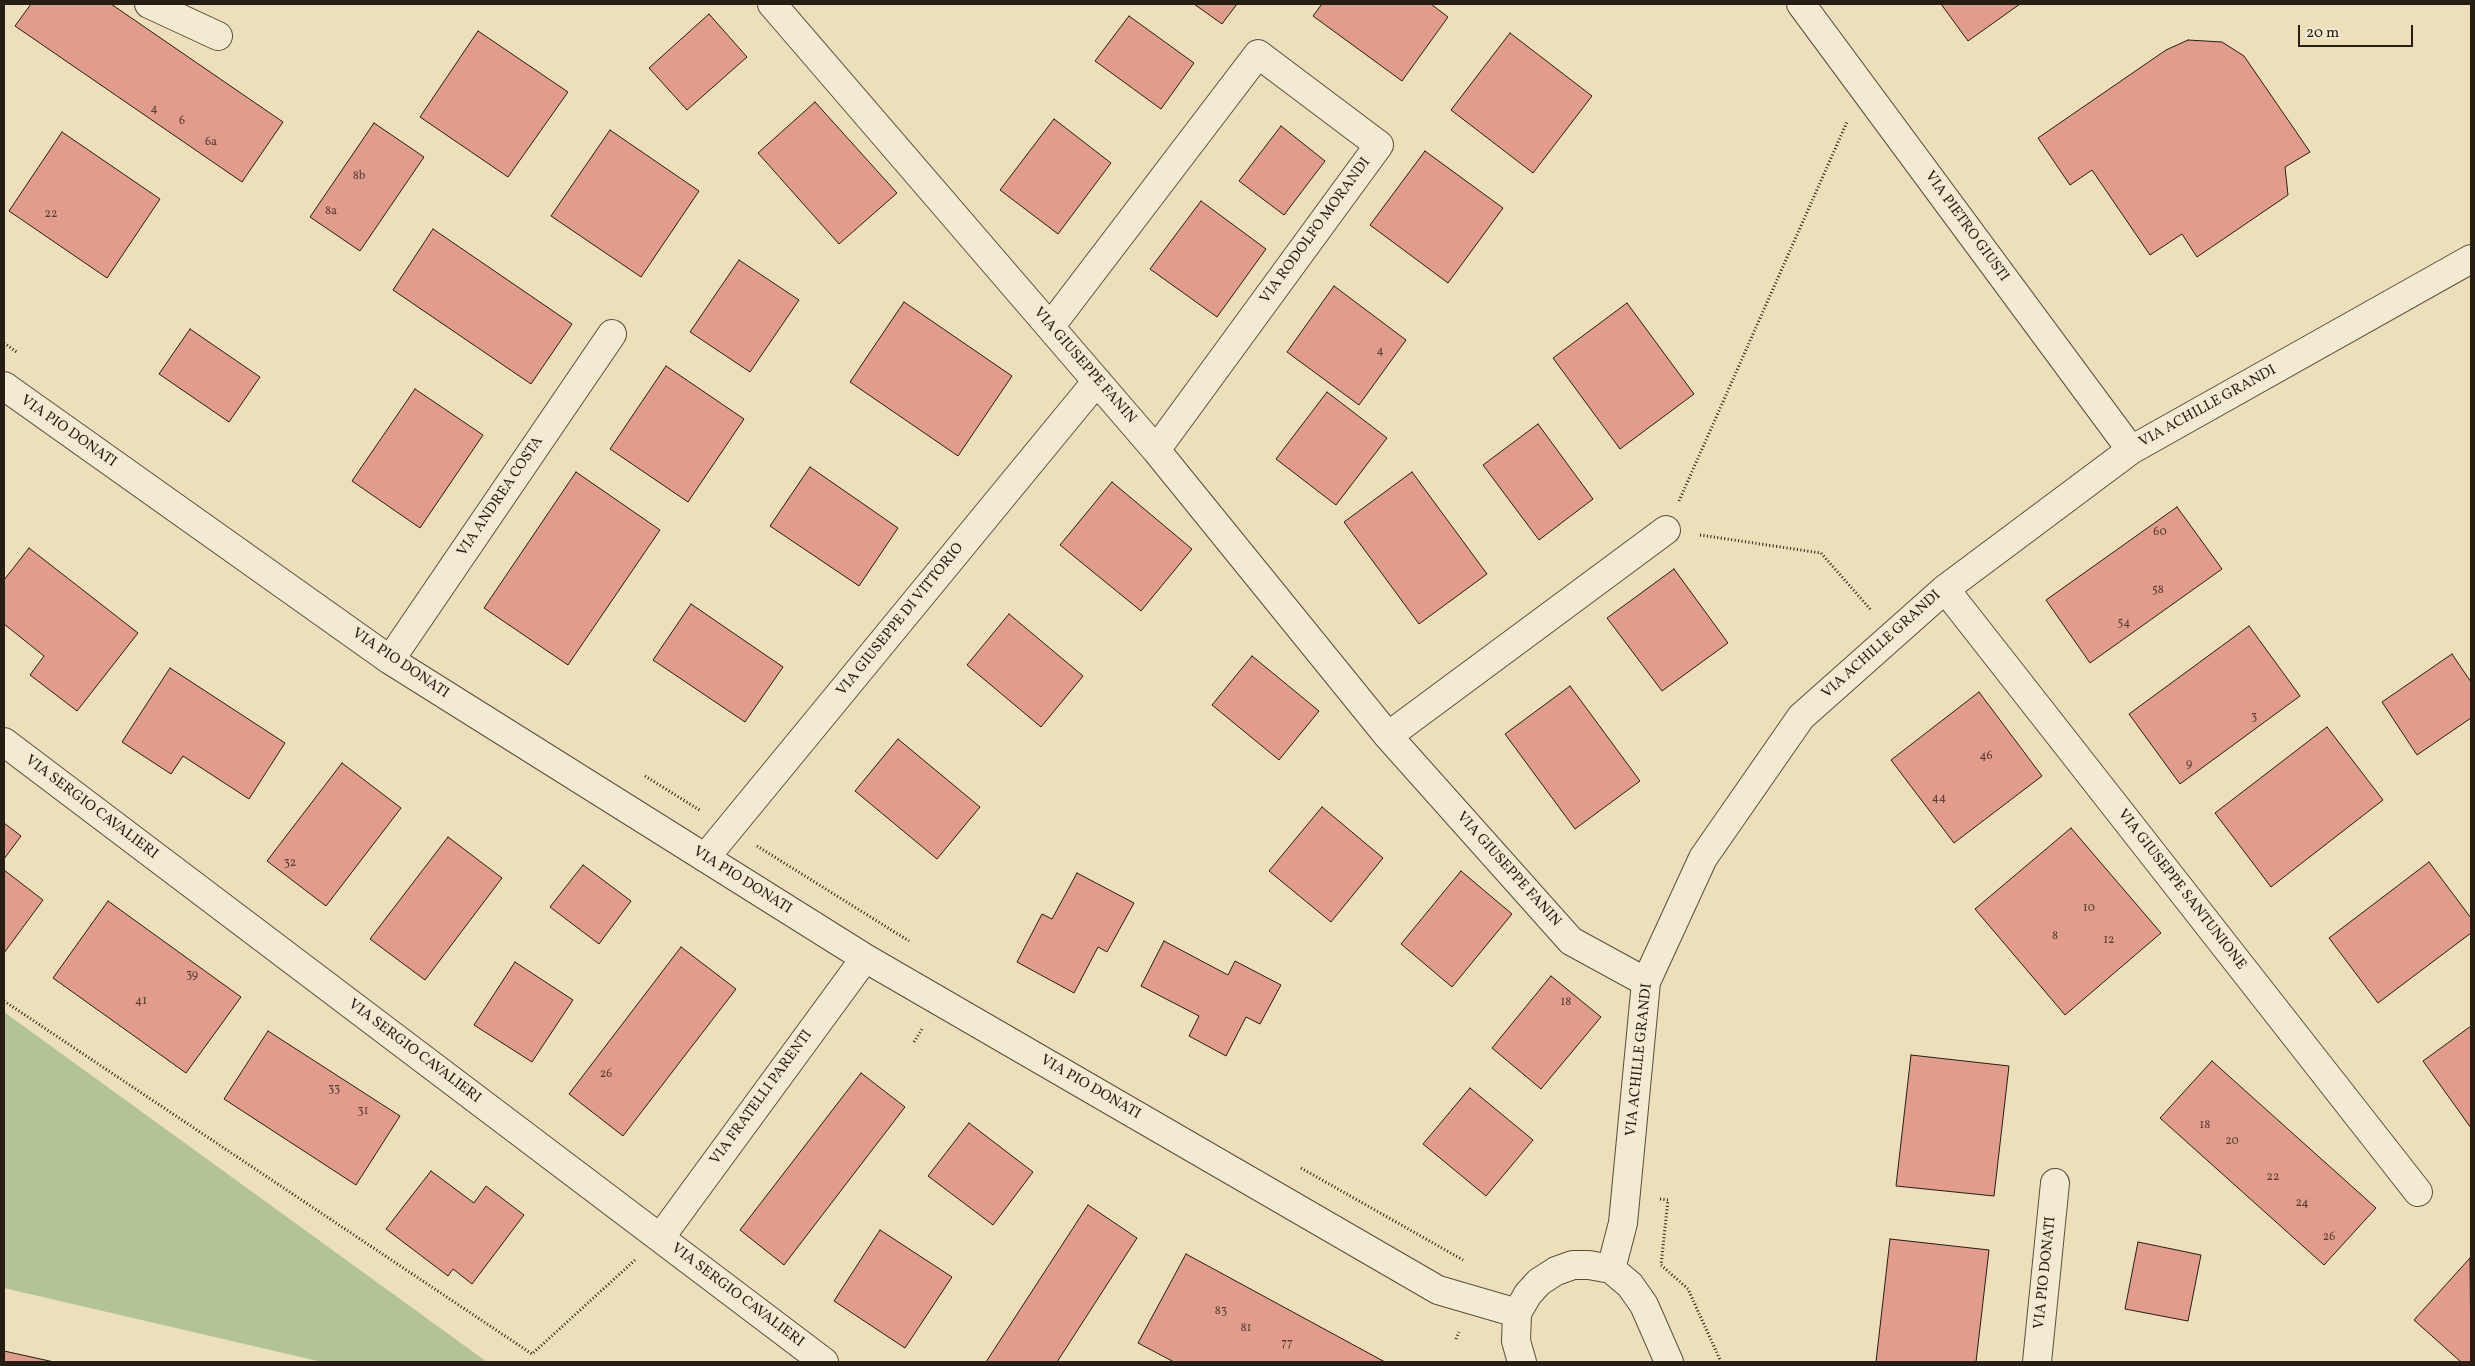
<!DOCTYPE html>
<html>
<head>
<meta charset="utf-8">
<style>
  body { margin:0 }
  #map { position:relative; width:2475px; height:1366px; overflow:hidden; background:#eddfba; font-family:Vollkorn,serif }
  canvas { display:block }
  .frame { position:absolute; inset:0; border:5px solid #261e14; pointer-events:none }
  .scale { position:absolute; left:2298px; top:25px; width:115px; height:22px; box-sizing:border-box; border:2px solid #261e14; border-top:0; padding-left:6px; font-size:15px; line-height:18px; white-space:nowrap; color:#261e14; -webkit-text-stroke:4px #f3ead2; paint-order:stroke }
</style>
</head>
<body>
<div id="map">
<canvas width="2475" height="1366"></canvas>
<div class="frame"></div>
<div class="scale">20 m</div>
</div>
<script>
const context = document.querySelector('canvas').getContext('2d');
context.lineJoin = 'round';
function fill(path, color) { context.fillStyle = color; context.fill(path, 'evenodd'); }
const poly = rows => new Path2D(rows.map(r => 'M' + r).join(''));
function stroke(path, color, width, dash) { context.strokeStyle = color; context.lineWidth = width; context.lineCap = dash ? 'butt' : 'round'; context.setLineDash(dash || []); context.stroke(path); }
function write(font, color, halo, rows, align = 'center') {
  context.font = font + ' Vollkorn,serif'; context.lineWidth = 4; context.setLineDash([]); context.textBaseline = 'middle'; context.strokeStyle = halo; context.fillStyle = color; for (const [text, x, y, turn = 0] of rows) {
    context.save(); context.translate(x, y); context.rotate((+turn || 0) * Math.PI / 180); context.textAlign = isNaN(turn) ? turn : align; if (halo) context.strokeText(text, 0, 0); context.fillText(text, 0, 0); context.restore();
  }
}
fill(poly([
  [4,1012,487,1362,322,1362,4,1288]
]), '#b2c395');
const building = poly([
  [31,4,111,4,283,122,242,182,15,26,31,4],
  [1194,4,1237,4,1222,24,1194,4],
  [1322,4,1431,4,1448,17,1402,81,1313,16,1322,4],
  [1941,4,2020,4,1968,41,1941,4],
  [709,14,747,57,687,110,649,68,709,14],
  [1129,16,1194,63,1161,109,1095,61,1129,16],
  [478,31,568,92,508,177,420,117,478,31],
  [1510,33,1592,96,1533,173,1451,110,1510,33],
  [2188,40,2222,42,2244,56,2310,152,2285,167,2288,195,2197,257,2182,234,2150,255,2092,170,2070,185,2038,138,2166,50,2188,40],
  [815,102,897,193,839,244,758,153,815,102],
  [1054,119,1111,163,1058,234,1000,190,1054,119],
  [374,123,424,157,360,251,310,217,374,123],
  [1281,126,1325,161,1284,215,1239,181,1281,126],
  [610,130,699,191,641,277,551,216,610,130],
  [62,132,160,199,107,278,9,211,62,132],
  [1425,151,1503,208,1448,283,1370,225,1425,151],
  [1201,201,1266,249,1217,317,1150,269,1201,201],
  [433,229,572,324,531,384,393,290,433,229],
  [739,260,799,300,750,372,690,332,739,260],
  [1334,286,1406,340,1359,405,1287,352,1334,286],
  [904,302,1012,376,958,456,850,382,904,302],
  [1627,303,1694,394,1620,449,1553,358,1627,303],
  [190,329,260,377,229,422,159,374,190,329],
  [666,366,744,419,688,502,610,449,666,366],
  [415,389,483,435,420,528,352,481,415,389],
  [1327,392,1387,438,1336,505,1276,459,1327,392],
  [1538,424,1593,499,1539,540,1483,465,1538,424],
  [810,467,898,528,859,586,770,526,810,467],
  [576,472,660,530,568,665,484,608,576,472],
  [1412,472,1487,574,1419,624,1344,522,1412,472],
  [1112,482,1192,549,1141,611,1060,545,1112,482],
  [2177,507,2222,569,2090,663,2046,600,2177,507],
  [29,548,138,633,77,711,30,675,44,656,4,624,4,580,29,548],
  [1674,569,1728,643,1662,691,1607,618,1674,569],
  [691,604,783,667,745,722,653,660,691,604],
  [1009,614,1083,676,1041,727,967,665,1009,614],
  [2249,626,2300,696,2180,784,2129,714,2249,626],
  [2452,654,2471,682,2471,718,2417,755,2382,702,2452,654],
  [1252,656,1319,711,1279,760,1212,705,1252,656],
  [170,668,285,743,249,799,183,756,171,774,122,742,170,668],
  [1570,686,1640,781,1575,829,1505,734,1570,686],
  [1979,692,2042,776,1954,843,1891,760,1979,692],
  [2327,727,2383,800,2271,887,2215,813,2327,727],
  [898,739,980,807,937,859,855,791,898,739],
  [342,763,401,808,326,906,267,861,342,763],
  [1322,807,1383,858,1331,922,1269,871,1322,807],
  [4,823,21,836,4,859,4,823],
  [2071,828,2161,933,2065,1015,1975,909,2071,828],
  [448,837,502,878,425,980,370,939,448,837],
  [2429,862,2471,918,2471,933,2378,1003,2329,938,2429,862],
  [583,865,631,901,599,944,550,907,583,865],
  [4,870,43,900,4,953,4,870],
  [1461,871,1512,914,1452,987,1401,944,1461,871],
  [1077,873,1134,903,1107,952,1098,947,1074,993,1017,962,1042,914,1052,919,1077,873],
  [108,901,241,997,186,1073,53,978,108,901],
  [1164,941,1228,975,1235,961,1281,985,1260,1024,1246,1017,1226,1056,1189,1036,1199,1016,1141,986,1164,941],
  [681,947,736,989,623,1136,569,1094,681,947],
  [515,962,573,1000,532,1062,474,1025,515,962],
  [1551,976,1601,1017,1541,1089,1492,1048,1551,976],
  [2471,1026,2471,1128,2423,1061,2471,1026],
  [268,1031,400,1116,356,1185,224,1099,268,1031],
  [1911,1055,2009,1066,1994,1196,1896,1186,1911,1055],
  [2212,1061,2376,1208,2324,1265,2160,1118,2212,1061],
  [861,1073,905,1107,784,1265,740,1230,861,1073],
  [1470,1088,1533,1140,1486,1196,1423,1144,1470,1088],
  [969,1123,1033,1172,993,1225,928,1176,969,1123],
  [431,1171,474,1203,486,1186,524,1215,472,1284,453,1269,448,1276,386,1229,431,1171],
  [1088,1205,1137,1238,1057,1362,986,1362,1088,1205],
  [880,1230,952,1277,905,1348,834,1301,880,1230],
  [1890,1239,1989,1250,1976,1362,1876,1362,1890,1239],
  [2138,1242,2201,1255,2188,1321,2125,1309,2138,1242],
  [1186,1254,1385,1362,1174,1362,1138,1343,1186,1254],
  [2470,1258,2471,1362,2461,1362,2414,1320,2470,1258],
  [4,1351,54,1362,4,1362,4,1351]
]);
fill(building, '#e19c8c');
stroke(building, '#261e14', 1);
const minor = poly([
  [149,4,218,36],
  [772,4,1156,450,1388,736,1571,941,1646,982],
  [1801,4,2131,450],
  [1050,327,1258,54,1379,145,1156,450],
  [4,386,390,660,865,958,1438,1290,1517,1313],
  [1945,589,2418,1192],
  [390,660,612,334],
  [1388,736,1666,530],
  [4,742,824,1362],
  [705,858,1097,381],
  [660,1238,865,958],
  [1611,1269,1623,1223,1646,982,1703,858,1801,717,1945,589,2131,450,2471,259],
  [1522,1362,1516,1341,1517,1313,1528,1294,1539,1282,1556,1271,1573,1265,1589,1265,1611,1269,1630,1285,1644,1305,1669,1362],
  [2037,1362,2055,1183]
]);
stroke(minor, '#584e3e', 30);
stroke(poly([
  [4,343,18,353],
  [1679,501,1847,122],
  [1700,535,1821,553,1871,610],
  [645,776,701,811],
  [757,846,909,941],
  [4,1001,532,1354,635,1260],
  [914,1042,922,1029],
  [1301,1168,1463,1260],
  [1660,1199,1668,1200,1661,1265,1688,1289,1721,1362],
  [1456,1339,1459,1332]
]), '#261e14', 3, [1, 2.5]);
stroke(minor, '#f3ead2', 28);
write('12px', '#553e32', null, [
  ["4",154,110],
  ["6",182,122],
  ["6a",211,143],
  ["8b",359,177],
  ["8a",331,212],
  ["22",51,215],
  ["4",1380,352],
  ["60",2160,533],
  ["58",2158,591],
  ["54",2124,624],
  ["3",2254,718],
  ["46",1986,757],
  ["9",2189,765],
  ["44",1939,799],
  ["32",290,864],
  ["10",2089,909],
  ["8",2055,937],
  ["12",2109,941],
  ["39",192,976],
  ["41",141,1002],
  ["18",1566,1003],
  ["26",606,1075],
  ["33",334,1090],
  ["31",363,1112],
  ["18",2205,1126],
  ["20",2232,1142],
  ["22",2273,1178],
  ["24",2302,1204],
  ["26",2329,1238],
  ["83",1221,1312],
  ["81",1246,1329],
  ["77",1287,1344]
]);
write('15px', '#261e14', '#f3ead2', [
  ["VIA PIETRO GIUSTI",1966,227,54],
  ["VIA RODOLFO MORANDI",1316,231,-54],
  ["VIA GIUSEPPE FANIN",1084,366,49],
  ["VIA ACHILLE GRANDI",2208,407,-29],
  ["VIA PIO DONATI",68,432,35],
  ["VIA ANDREA COSTA",501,497,-56],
  ["VIA GIUSEPPE DI VITTORIO",901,620,-51],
  ["VIA ACHILLE GRANDI",1882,645,-42],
  ["VIA PIO DONATI",400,664,34],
  ["VIA SERGIO CAVALIERI",91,808,37],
  ["VIA GIUSEPPE FANIN",1508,870,48],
  ["VIA PIO DONATI",742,881,32],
  ["VIA GIUSEPPE SANTUNIONE",2181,890,52],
  ["VIA SERGIO CAVALIERI",414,1052,37],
  ["VIA ACHILLE GRANDI",1640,1060,-84],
  ["VIA PIO DONATI",1090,1088,30],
  ["VIA FRATELLI PARENTI",762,1098,-54],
  ["VIA PIO DONATI",2046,1273,-84],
  ["VIA SERGIO CAVALIERI",737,1296,37]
]);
</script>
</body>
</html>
